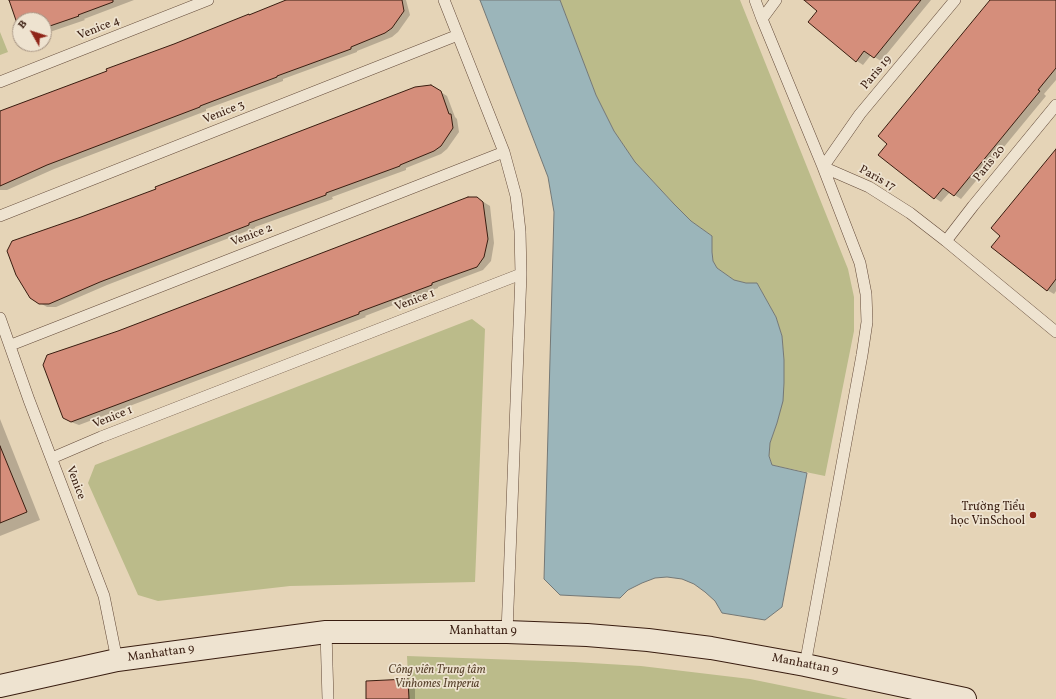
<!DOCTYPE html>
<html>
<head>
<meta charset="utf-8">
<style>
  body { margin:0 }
  #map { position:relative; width:1056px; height:699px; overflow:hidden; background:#e5d4b7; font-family:Vollkorn,serif }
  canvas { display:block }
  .north { position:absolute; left:12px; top:12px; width:40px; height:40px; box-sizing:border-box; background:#eee3d0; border:1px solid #a69483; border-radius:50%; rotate:309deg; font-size:11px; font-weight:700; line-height:16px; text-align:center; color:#391d10 }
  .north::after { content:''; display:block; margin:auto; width:14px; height:18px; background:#8f2418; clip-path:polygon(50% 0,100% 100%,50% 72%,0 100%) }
</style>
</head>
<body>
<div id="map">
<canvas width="1056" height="699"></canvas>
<div class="north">B</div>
</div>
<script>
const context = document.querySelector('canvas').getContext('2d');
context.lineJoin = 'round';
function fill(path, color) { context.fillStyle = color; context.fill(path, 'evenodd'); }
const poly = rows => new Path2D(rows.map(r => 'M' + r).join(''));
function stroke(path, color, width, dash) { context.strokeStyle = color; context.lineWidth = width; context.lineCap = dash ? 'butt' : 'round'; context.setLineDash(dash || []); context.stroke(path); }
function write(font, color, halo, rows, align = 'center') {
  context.font = font + ' Vollkorn,serif'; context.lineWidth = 3.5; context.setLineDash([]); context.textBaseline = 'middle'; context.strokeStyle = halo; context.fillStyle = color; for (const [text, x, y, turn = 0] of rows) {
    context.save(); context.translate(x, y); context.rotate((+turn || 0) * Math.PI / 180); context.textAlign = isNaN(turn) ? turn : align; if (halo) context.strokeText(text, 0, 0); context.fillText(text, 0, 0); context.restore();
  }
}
fill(poly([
  [560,0,740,0,848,269,854,297,854,331,825,476,772,465,769,455,770,443,777,423,782,401,784,383,784,360,782,336,776,317,757,283,746,283,734,280,717,268,713,261,712,252,712,236,691,221,674,204,635,162,614,131,596,95],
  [0,32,8,52,0,55],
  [472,319,485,329,475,582,290,586,158,601,138,595,88,483,95,465],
  [407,656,574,662,641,666,750,679,848,699,409,699]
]), '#bbbb8a');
const water = poly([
  [480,0,560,0,596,95,614,131,635,162,674,204,691,221,712,236,712,252,713,261,717,268,734,280,746,283,757,283,776,317,782,336,784,360,784,383,783,401,777,423,770,443,769,456,772,465,807,473,782,607,765,620,722,613,715,601,705,592,694,584,682,579,667,577,655,578,642,583,628,590,620,598,560,595,544,579,554,212,548,177,480,0]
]);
fill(water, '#9bb5ba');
stroke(water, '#747876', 1);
fill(poly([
  [8,0,134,0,84,19,85,20,44,34,44,20,20,20,20,29,11,3],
  [289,0,406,0,410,15,398,32,392,37,357,51,357,52,283,79,283,81,206,109,206,111,54,169,7,190,0,190,0,111,108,72,249,15,250,16],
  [812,0,931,0,881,61,871,55,863,65,857,61],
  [991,0,1056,0,1056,80,1044,94,1046,96,961,199,950,192,941,202,935,198],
  [431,86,447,96,455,117,457,119,459,132,447,149,441,154,406,168,406,170,332,197,333,199,255,227,255,228,107,285,56,307,47,307,40,303,82,218],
  [1056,150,1056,291,1054,294,1047,290,1001,236],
  [477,198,490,206,494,243,491,261,483,270,438,287,438,288,365,316,366,317,79,425,71,422,118,331],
  [0,419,40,520,0,536],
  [408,680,415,684,415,699,368,699]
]), '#0003');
const building = poly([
  [9,0,113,0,113,2,78,15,79,16,44,28,44,20,20,20,20,32,9,0],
  [286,0,402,0,404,11,392,28,385,33,351,47,351,49,277,76,277,77,200,106,200,107,47,165,0,186,0,111,107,71,106,69,174,44,249,14,249,15,286,0],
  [804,0,921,0,874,58,864,51,856,62,808,22,817,11,804,0],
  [990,0,1056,0,1056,68,1038,90,1040,91,954,196,943,188,934,199,878,155,887,144,878,136,990,0],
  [431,85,441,91,449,114,451,114,453,128,441,146,434,151,400,165,400,166,326,193,326,195,249,223,249,225,100,282,49,304,39,304,30,298,16,275,7,251,12,241,81,217,156,189,155,187,415,87,431,85],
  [1056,149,1056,279,1047,291,991,247,1000,236,991,228,1056,149],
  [468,197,477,197,483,202,488,239,484,257,477,267,432,283,432,285,359,312,359,314,71,422,63,418,43,365,47,355,118,331,468,197],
  [0,446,27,512,0,523,0,446],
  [408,679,409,699,366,699,366,681,408,679]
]);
fill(building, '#d58e7b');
stroke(building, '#391d10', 1);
const service = poly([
  [755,0,762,19,823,167,869,187,910,213,946,241,1056,332],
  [762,19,776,0],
  [0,82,208,0],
  [0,216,458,35],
  [946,241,973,206,1056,105],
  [0,318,29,400,104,596,117,660],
  [11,345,504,152],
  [52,458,101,437,521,274,520,231,516,196,504,152,444,0],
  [326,632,328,699],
  [507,632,521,274],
  [805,665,862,355,867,322,866,294,860,263,823,167,860,114,955,0]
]);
const secondary = poly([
  [0,686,117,660,326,632,507,632,587,635,648,640,711,648,805,665,965,699]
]);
stroke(service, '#644b3a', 12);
stroke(secondary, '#391d10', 24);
stroke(service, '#eee3d0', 11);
stroke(secondary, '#eee3d0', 22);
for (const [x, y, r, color] of [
  [1033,515,4,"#8f2418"]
]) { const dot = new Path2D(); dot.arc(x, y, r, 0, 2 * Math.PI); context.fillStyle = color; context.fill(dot); stroke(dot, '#eee3d0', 1.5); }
write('12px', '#391d10', '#eee3d0', [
  ["Venice 4",99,29,-22],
  ["Paris 19",877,73,-50],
  ["Venice 3",224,113,-22],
  ["Paris 20",990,164,-51],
  ["Paris 17",877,179,29],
  ["Venice 2",252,236,-21],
  ["Venice 1",415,301,-21],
  ["Venice 1",113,418,-22],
  ["Venice",75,483,69],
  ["Manhattan 9",483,632],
  ["Manhattan 9",161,654,-8],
  ["Manhattan 9",805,665,11]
]);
write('12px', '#391d10', '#eee3d0', [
  ["Trường Tiểu",1025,508],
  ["học VinSchool",1025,522]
], 'right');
write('italic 12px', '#5a442e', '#eee3d0', [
  ["Công viên Trung tâm",437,671],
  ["Vinhomes Imperia",437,685]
]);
</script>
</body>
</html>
